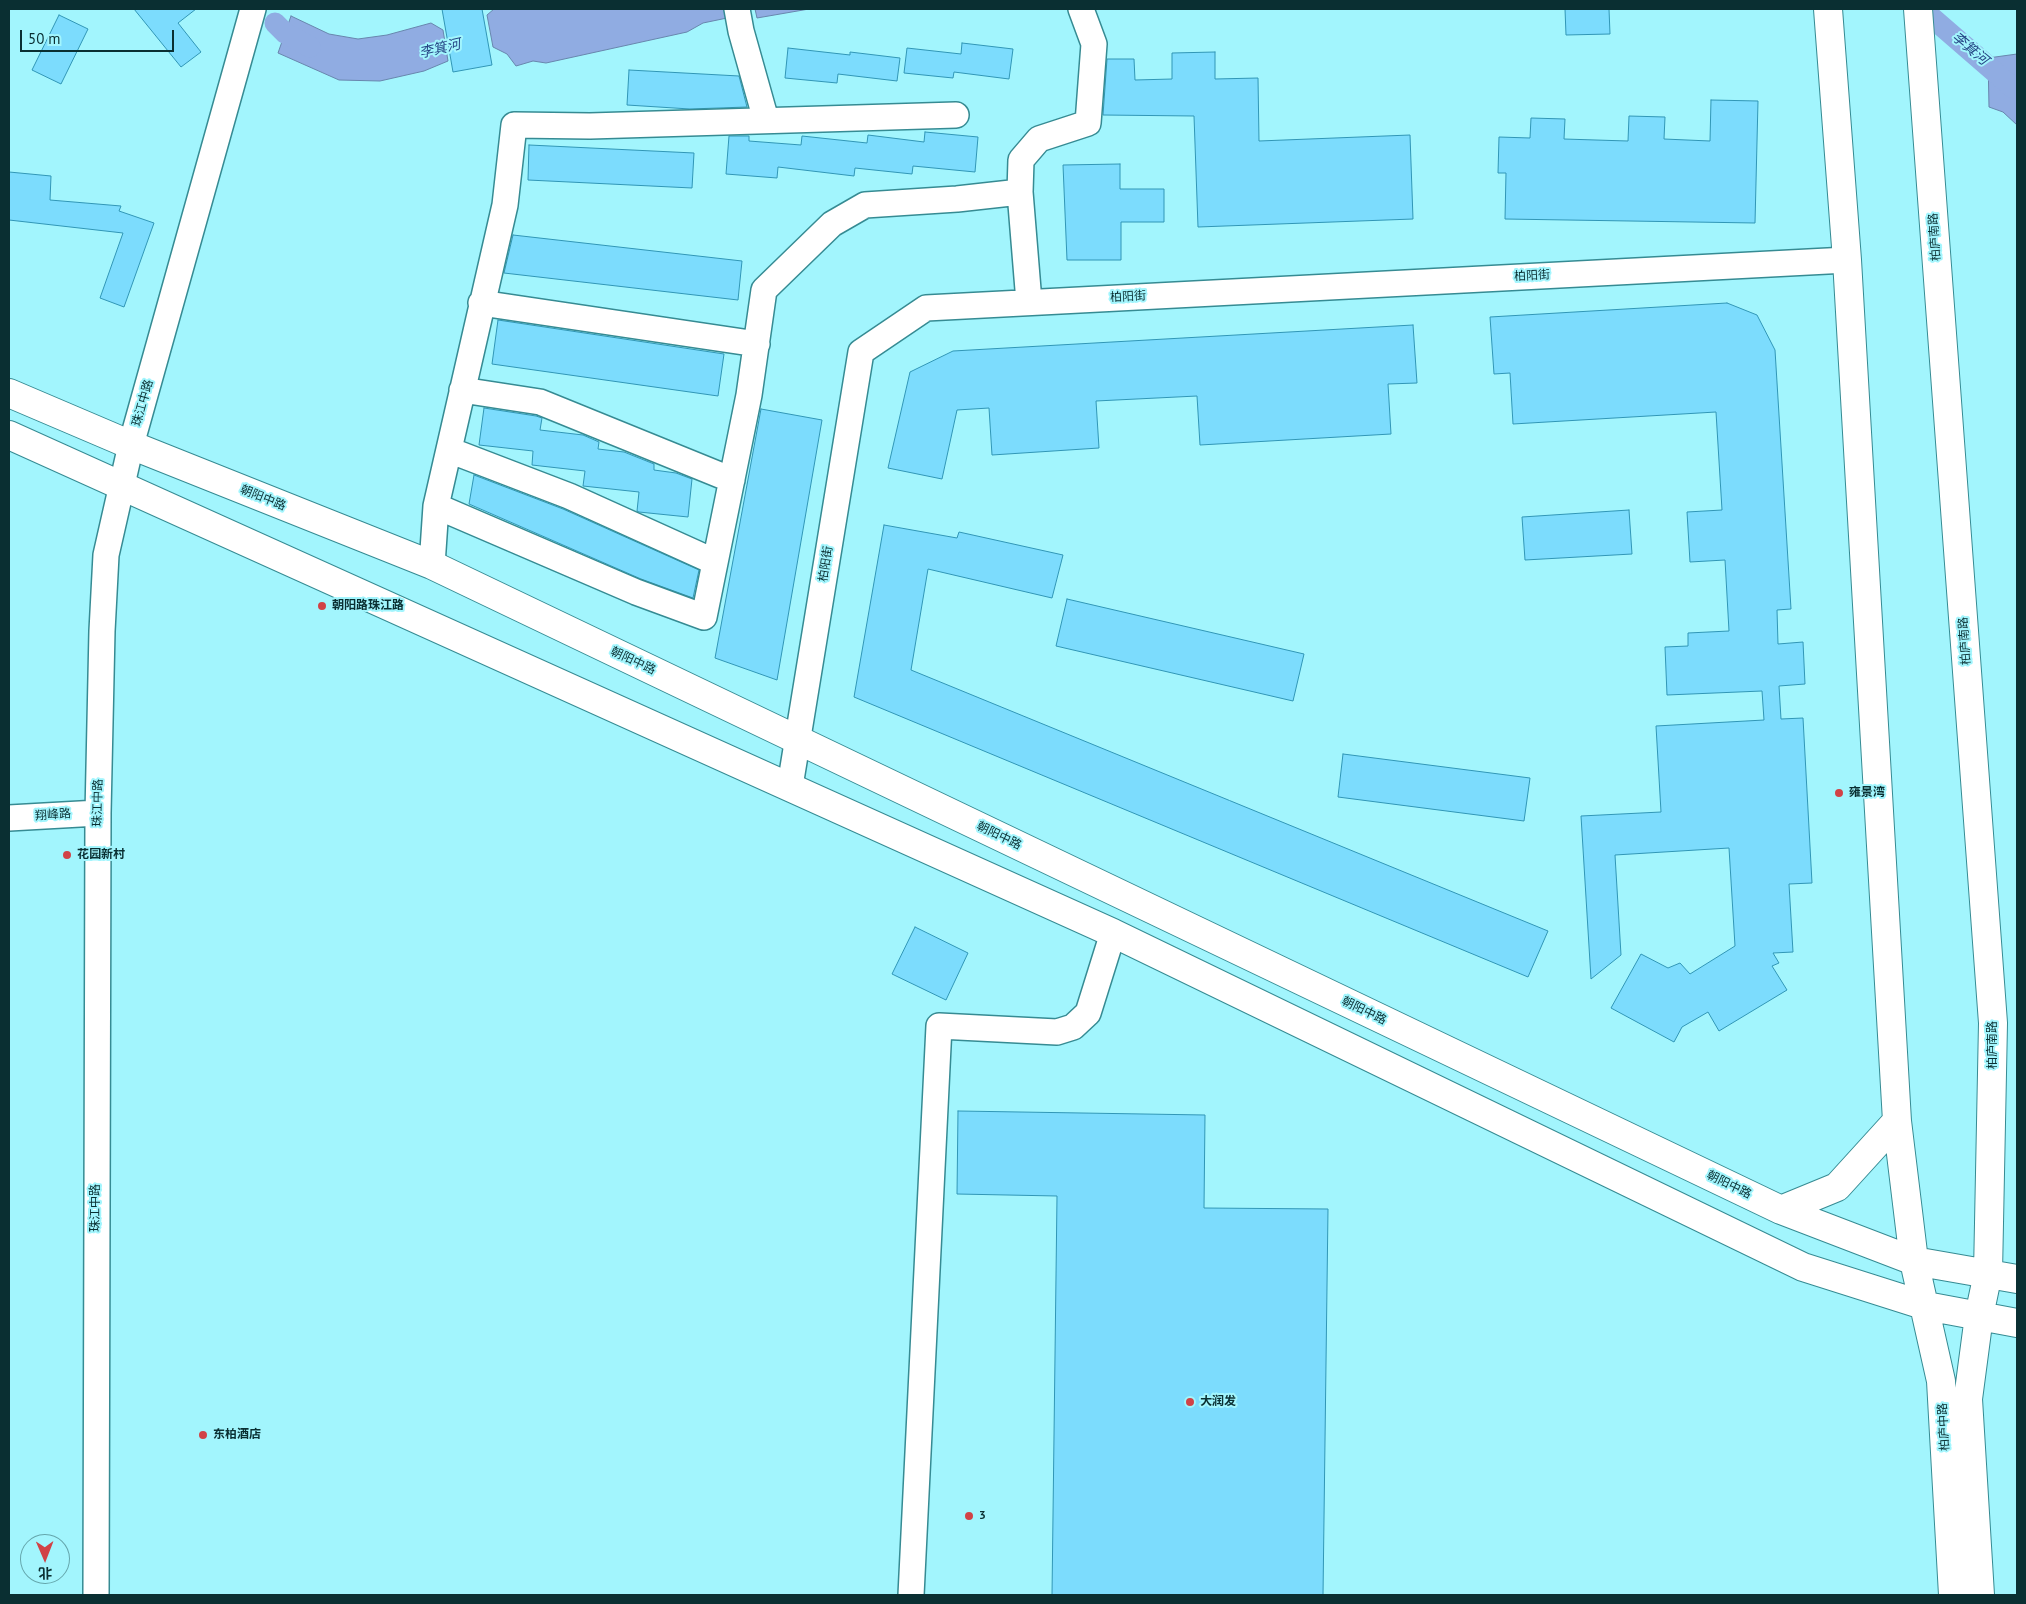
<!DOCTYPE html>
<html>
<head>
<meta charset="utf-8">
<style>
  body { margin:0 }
  #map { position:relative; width:2026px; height:1604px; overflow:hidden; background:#a2f5fd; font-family:"PT Sans","Noto Sans SC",sans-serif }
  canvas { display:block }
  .frame { position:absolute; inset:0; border:10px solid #0a2f32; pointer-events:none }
  .north { position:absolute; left:20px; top:1534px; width:50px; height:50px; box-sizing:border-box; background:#a2f5fd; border:1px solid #65a6ac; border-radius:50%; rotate:179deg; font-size:14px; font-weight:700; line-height:20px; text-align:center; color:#0a2f32 }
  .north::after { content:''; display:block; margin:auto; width:18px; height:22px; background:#d14246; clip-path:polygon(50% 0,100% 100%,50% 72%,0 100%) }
  .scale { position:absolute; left:20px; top:30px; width:154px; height:22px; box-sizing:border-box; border:2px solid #0a2f32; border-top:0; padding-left:6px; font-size:15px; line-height:18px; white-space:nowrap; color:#0a2f32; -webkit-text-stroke:4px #a2f5fd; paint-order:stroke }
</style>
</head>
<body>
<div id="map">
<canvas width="2026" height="1604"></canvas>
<div class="frame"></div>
<div class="north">北</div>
<div class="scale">50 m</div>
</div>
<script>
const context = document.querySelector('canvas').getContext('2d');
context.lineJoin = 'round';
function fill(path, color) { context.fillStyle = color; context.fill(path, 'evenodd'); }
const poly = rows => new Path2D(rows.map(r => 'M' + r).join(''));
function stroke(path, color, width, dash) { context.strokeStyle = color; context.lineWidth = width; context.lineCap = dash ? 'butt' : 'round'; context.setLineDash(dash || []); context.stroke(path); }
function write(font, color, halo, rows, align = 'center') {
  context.font = font + ' "PT Sans","Noto Sans SC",sans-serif'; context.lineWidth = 4; context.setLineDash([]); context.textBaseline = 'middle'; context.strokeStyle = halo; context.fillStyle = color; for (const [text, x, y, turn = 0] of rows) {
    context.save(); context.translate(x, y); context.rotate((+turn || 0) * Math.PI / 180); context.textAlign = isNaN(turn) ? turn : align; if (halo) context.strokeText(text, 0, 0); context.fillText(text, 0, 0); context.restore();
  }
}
const water = poly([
  [494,9,725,9,727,18,703,23,687,32,546,63,533,61,516,66,507,54,493,47,487,15,494,9],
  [755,9,809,9,757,18,755,9],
  [291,16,329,34,358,39,387,35,431,23,443,30,448,61,424,71,380,81,339,80,278,53,291,16],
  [2017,54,2017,125,2003,112,1989,107,1988,58,2017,54]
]);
fill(water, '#90ace2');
stroke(water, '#6886ad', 1);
stroke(poly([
  [1922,9,2012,87,2017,89],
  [275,23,285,33,310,47]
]), '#90ace2', 21);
const building = poly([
  [134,9,196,9,178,23,201,52,181,67,134,9],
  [442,9,482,9,492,65,453,72,442,9],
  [1565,9,1609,9,1610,34,1566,35,1565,9],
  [59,15,88,29,61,84,32,70,59,15],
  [962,43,1013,49,1009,79,954,72,953,78,904,73,907,48,961,54,962,43],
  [788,48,850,55,850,52,900,58,897,81,838,74,837,83,785,78,788,48],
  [1215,52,1215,79,1258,78,1259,141,1410,135,1413,219,1198,227,1194,116,1103,115,1107,59,1134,59,1135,80,1172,79,1172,53,1215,52],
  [629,70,739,76,747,107,690,109,627,105,629,70],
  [1711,100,1758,101,1755,223,1505,219,1506,173,1498,173,1499,137,1530,138,1531,118,1565,119,1564,139,1628,141,1629,116,1665,117,1664,139,1710,141,1711,100],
  [925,132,978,137,975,172,913,166,912,174,855,168,854,176,778,167,777,178,726,174,729,136,749,136,749,141,801,145,802,136,867,143,868,135,924,142,925,132],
  [529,145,694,153,692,188,528,180,529,145],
  [1120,164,1120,189,1164,189,1164,222,1121,222,1121,260,1067,260,1063,165,1120,164],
  [9,172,51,176,50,200,121,206,119,211,154,223,124,307,100,298,123,233,9,220,9,172],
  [513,235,742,261,738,300,504,273,513,235],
  [1727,303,1757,315,1775,350,1791,609,1777,610,1778,644,1803,642,1805,684,1779,686,1781,719,1803,718,1812,883,1789,884,1793,952,1773,953,1779,963,1772,966,1787,990,1719,1031,1708,1012,1682,1027,1674,1042,1611,1008,1641,954,1668,968,1680,963,1690,974,1735,946,1729,848,1615,855,1621,955,1591,979,1581,816,1661,812,1656,726,1764,720,1762,691,1667,695,1665,647,1688,646,1688,633,1729,631,1725,560,1690,562,1687,512,1722,510,1716,412,1513,424,1510,373,1494,374,1490,317,1727,303],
  [498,320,724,354,718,396,492,364,498,320],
  [1413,325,1417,383,1388,384,1391,434,1200,445,1197,396,1096,401,1099,448,992,455,989,408,957,410,942,479,888,468,910,372,953,351,1413,325],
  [484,408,536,416,542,418,540,430,583,435,599,442,598,449,624,452,654,464,654,470,676,473,692,479,688,517,639,512,637,511,639,492,583,486,585,471,532,465,533,451,479,445,484,408],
  [761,409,822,420,777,680,715,658,761,409],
  [474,475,563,509,699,570,693,598,641,579,469,504,474,475],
  [1629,510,1632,554,1525,560,1522,517,1629,510],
  [884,525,957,538,959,532,1063,555,1052,598,928,569,911,670,1548,931,1528,977,854,697,884,525],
  [1067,599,1304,654,1293,701,1056,646,1067,599],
  [1343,754,1530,778,1524,821,1338,797,1343,754],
  [915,927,968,953,946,1000,892,974,915,927],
  [958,1111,1205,1115,1204,1208,1328,1209,1323,1595,1052,1595,1057,1196,957,1194,958,1111]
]);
fill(building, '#7cdcfd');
stroke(building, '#3196b6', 1);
const minor = poly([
  [737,9,741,31,766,120],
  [1029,302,1020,192,1021,160,1039,139,1088,123,1094,44,1081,9],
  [481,303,757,344],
  [462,390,540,402,732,480],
  [449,450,569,496,715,562],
  [436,506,636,592,704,617,749,395,764,290,832,224,865,205,957,199,1020,192],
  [432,565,436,506,505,205,514,125,590,126,956,115],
  [790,786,861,352,926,308,1847,260],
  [9,818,98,813],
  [96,1595,98,813,102,631,106,555,131,445,253,9],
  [911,1595,939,1026,1057,1032,1073,1027,1088,1013,1113,933]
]);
const major = poly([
  [1828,9,1847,260,1897,1121,1914,1261,1941,1381,1953,1595],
  [1918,9,1993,1023,1988,1273,1979,1316,1968,1399,1980,1595],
  [9,393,131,445,432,565,1781,1210,1914,1261,2017,1279],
  [9,435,1113,933,1803,1267,1926,1306,2017,1323],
  [1781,1210,1837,1187,1897,1121]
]);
stroke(minor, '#368b93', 28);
stroke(major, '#368b93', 30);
stroke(minor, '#fff', 25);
stroke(major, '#fff', 28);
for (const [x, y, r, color] of [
  [322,606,5,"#d14246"],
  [1839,793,5,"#d14246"],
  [67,855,5,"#d14246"],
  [1190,1402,5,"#d14246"],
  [203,1435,5,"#d14246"],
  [969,1516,5,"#d14246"]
]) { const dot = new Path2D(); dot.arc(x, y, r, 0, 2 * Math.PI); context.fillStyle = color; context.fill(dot); stroke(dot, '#a2f5fd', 2); }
write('12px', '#0a2f32', '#a2f5fd', [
  ["柏庐南路",1935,237,-94],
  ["柏阳街",1532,276,-3],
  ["柏阳街",1128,297,-3],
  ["珠江中路",143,403,-74],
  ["朝阳中路",263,498,22],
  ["柏阳街",826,564,-81],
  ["柏庐南路",1965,641,-94],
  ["朝阳中路",633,661,25],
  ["珠江中路",98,803,-89],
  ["翔峰路",53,815,-4],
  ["朝阳中路",999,836,26],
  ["朝阳中路",1364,1011,26],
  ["柏庐南路",1993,1045,-90],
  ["朝阳中路",1729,1185,26],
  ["珠江中路",96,1208,-90],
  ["柏庐中路",1944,1427,-93]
]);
write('bold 12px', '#0a2f32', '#a2f5fd', [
  ["朝阳路珠江路",332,606],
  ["雍景湾",1849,793],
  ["花园新村",77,855],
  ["大润发",1200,1402],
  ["东柏酒店",213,1435],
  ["3",979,1516]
], 'left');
write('italic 14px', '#264585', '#a2f5fd', [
  ["李箕河",440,49,-13],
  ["李箕河",1970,49,40]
]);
</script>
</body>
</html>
